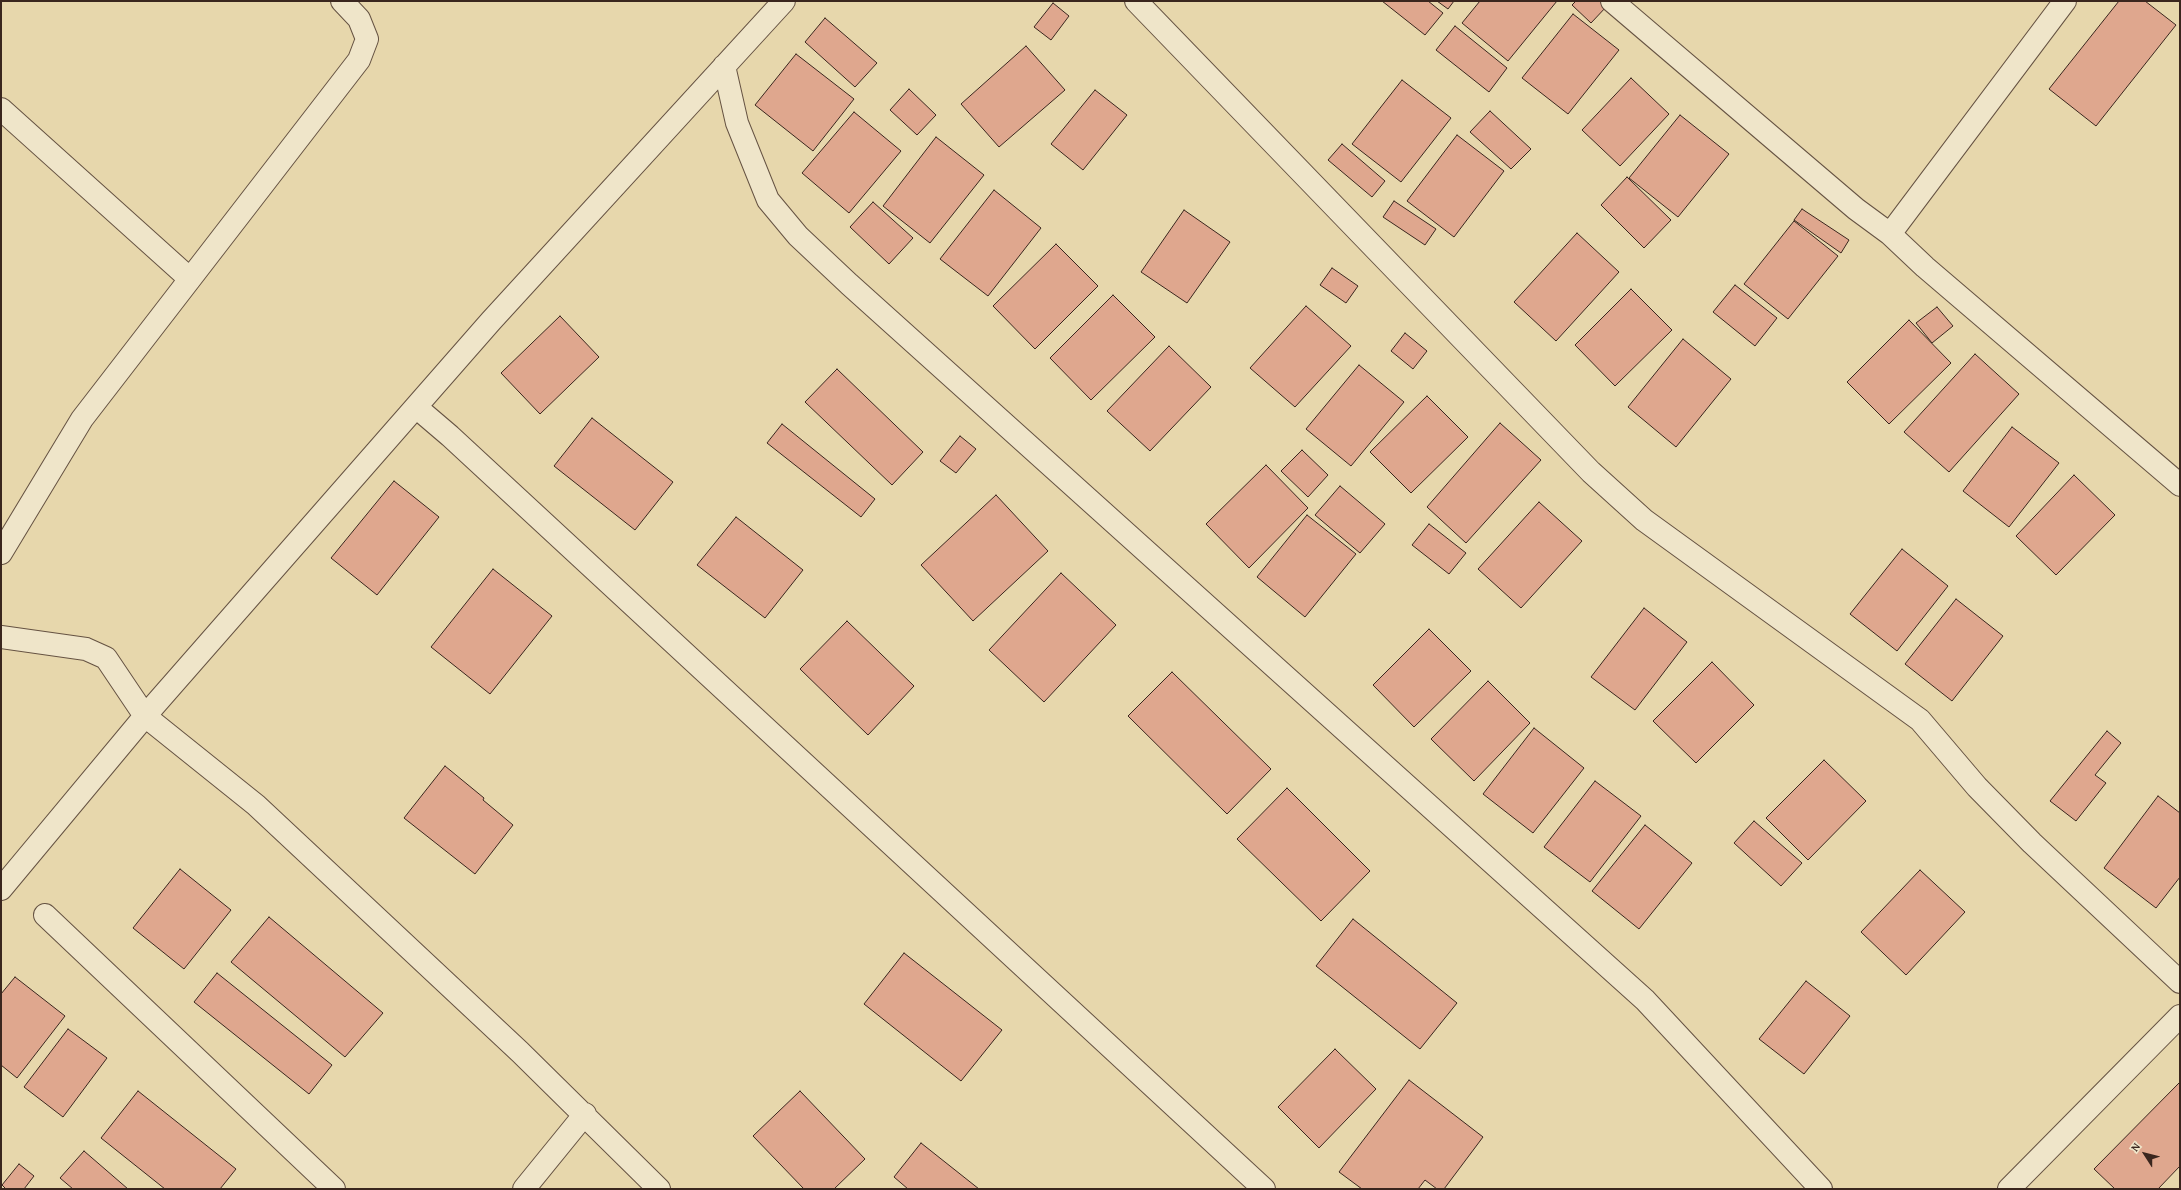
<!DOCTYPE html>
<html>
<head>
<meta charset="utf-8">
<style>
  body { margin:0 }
  #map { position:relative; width:2181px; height:1190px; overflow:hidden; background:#e7d7ac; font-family:"Gentium Book Plus",serif }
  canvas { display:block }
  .frame { position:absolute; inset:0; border:2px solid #3a261e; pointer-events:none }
  .north { position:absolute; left:2125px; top:1134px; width:40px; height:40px; -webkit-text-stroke:3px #efe5c9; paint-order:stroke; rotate:306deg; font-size:11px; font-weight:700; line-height:16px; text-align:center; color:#3a261e }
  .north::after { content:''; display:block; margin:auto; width:14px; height:18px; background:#3a261e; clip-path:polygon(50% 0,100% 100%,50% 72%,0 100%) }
</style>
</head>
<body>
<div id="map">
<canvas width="2181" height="1190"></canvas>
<div class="frame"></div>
<div class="north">N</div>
</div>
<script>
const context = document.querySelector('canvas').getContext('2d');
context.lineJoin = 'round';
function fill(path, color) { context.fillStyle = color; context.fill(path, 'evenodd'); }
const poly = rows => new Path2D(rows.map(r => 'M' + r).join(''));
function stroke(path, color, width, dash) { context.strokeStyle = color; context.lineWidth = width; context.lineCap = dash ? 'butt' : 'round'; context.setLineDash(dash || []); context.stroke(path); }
const building = poly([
  [1382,1,1428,1,1443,13,1425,35,1382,1],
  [1437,1,1454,1,1448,9,1437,1],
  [1480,1,1557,1,1508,61,1462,23,1480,1],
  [1576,1,1602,1,1607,6,1591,23,1572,5,1576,1],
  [2119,1,2145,1,2176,25,2096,126,2049,89,2119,1],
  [1053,3,1069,16,1051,40,1034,27,1053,3],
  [1573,14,1619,50,1568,114,1522,78,1573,14],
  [825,18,877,63,855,87,805,42,825,18],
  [1455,26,1507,68,1489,92,1436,50,1455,26],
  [1026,46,1065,90,999,147,961,104,1026,46],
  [796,54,854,99,813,151,755,105,796,54],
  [1631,78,1669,114,1620,166,1582,130,1631,78],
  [1402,80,1451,118,1401,182,1352,144,1402,80],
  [909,89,936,115,917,135,890,110,909,89],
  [1095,90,1127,115,1083,170,1051,144,1095,90],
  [1490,111,1531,149,1511,169,1470,132,1490,111],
  [854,112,901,151,849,213,802,173,854,112],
  [1680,115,1729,154,1678,217,1629,178,1680,115],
  [1457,135,1504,171,1454,237,1407,201,1457,135],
  [936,137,984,175,930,243,883,206,936,137],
  [1342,144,1385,181,1372,197,1328,160,1342,144],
  [1627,177,1671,220,1644,248,1601,205,1627,177],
  [994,190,1041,228,988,296,940,259,994,190],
  [1394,201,1436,229,1425,245,1383,217,1394,201],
  [873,202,913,238,889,264,850,227,873,202],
  [1802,209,1849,240,1841,253,1794,220,1802,209],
  [1184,210,1230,242,1187,303,1141,272,1184,210],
  [1794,221,1838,256,1788,319,1744,284,1794,221],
  [1577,233,1619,272,1556,341,1514,302,1577,233],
  [1056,244,1098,286,1035,349,993,306,1056,244],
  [1332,268,1358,286,1346,303,1320,285,1332,268],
  [1735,285,1777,318,1755,346,1713,312,1735,285],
  [1631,289,1672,330,1615,386,1575,345,1631,289],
  [1113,295,1155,337,1091,400,1050,358,1113,295],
  [1306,306,1351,346,1295,407,1250,368,1306,306],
  [1937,307,1953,326,1932,343,1916,323,1937,307],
  [560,316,599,357,540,414,501,373,560,316],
  [1909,320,1951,363,1889,424,1847,382,1909,320],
  [1405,333,1427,351,1413,369,1391,351,1405,333],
  [1683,339,1731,379,1676,447,1628,407,1683,339],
  [1169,346,1211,387,1150,451,1107,411,1169,346],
  [1975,354,2019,394,1949,472,1904,432,1975,354],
  [1359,365,1404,402,1351,466,1306,429,1359,365],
  [837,369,923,452,892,485,805,402,837,369],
  [1427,396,1468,437,1411,493,1370,452,1427,396],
  [592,418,673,482,635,530,554,466,592,418],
  [1500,423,1541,460,1466,543,1427,507,1500,423],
  [782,424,875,499,861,517,767,443,782,424],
  [2012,427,2059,463,2009,527,1963,491,2012,427],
  [960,436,976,449,956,473,940,461,960,436],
  [1302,450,1328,475,1308,497,1281,471,1302,450],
  [1266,465,1308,508,1249,568,1206,524,1266,465],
  [2074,475,2115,515,2056,575,2016,536,2074,475],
  [394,481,439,517,377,595,331,558,394,481],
  [1340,486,1385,524,1360,553,1315,515,1340,486],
  [996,495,1048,551,973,621,921,565,996,495],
  [1539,502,1582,541,1521,608,1478,569,1539,502],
  [1307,515,1356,554,1305,617,1257,577,1307,515],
  [736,517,803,570,765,618,697,565,736,517],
  [1429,524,1466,553,1449,574,1412,545,1429,524],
  [1902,549,1948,586,1897,651,1850,614,1902,549],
  [493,569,552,616,490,694,431,647,493,569],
  [1061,573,1116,625,1044,702,989,650,1061,573],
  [1956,599,2003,636,1952,701,1905,664,1956,599],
  [1644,608,1687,642,1635,710,1591,677,1644,608],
  [847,621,914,686,868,735,800,669,847,621],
  [1429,629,1471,671,1414,727,1373,685,1429,629],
  [1712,662,1754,705,1696,763,1653,721,1712,662],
  [1172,672,1271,769,1227,814,1128,716,1172,672],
  [1488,681,1530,723,1474,781,1431,739,1488,681],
  [1534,728,1584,768,1533,833,1483,794,1534,728],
  [2107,731,2121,743,2095,775,2106,783,2076,821,2050,801,2107,731],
  [1824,760,1866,801,1808,860,1766,818,1824,760],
  [445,766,484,798,483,800,513,825,475,874,404,818,445,766],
  [1595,781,1641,816,1590,882,1544,847,1595,781],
  [1287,788,1370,871,1321,921,1237,839,1287,788],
  [2158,796,2180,813,2180,877,2156,908,2104,868,2158,796],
  [1754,821,1802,863,1781,886,1734,843,1754,821],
  [1645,825,1692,863,1639,929,1592,891,1645,825],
  [180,869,231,910,184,969,133,928,180,869],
  [1920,870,1965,912,1906,975,1861,932,1920,870],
  [269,917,383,1013,345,1057,231,962,269,917],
  [1353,919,1457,1003,1420,1049,1316,966,1353,919],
  [904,953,1002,1030,961,1081,864,1004,904,953],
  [217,973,332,1065,309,1094,194,1002,217,973],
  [15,977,65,1016,17,1078,1,1065,1,994,15,977],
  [1806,981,1850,1016,1804,1074,1759,1039,1806,981],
  [68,1029,107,1058,63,1117,24,1087,68,1029],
  [1335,1049,1376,1089,1319,1148,1278,1107,1335,1049],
  [1409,1080,1483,1137,1444,1189,1437,1189,1425,1180,1418,1189,1362,1189,1339,1172,1409,1080],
  [2180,1082,2180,1166,2158,1189,2115,1189,2094,1169,2180,1082],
  [138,1091,236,1169,220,1189,165,1189,101,1138,138,1091],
  [800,1091,865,1159,834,1189,804,1189,753,1136,800,1091],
  [921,1143,979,1189,908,1189,894,1177,921,1143],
  [84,1151,128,1189,73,1189,60,1178,84,1151],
  [19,1164,34,1176,24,1189,6,1189,2,1185,19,1164]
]);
fill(building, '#dfa78e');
stroke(building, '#3a261e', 1);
const street = poly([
  [1136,1,1591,472,1644,520,1920,720,1977,787,2032,843,2180,982],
  [1612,1,1856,209,1890,234,1925,267,2180,485],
  [724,66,737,123,768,200,798,236,849,284,1645,1000,1821,1189],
  [1,109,190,279],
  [1890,234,2065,1],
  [416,407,450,436,1264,1189],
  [1,553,82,419,359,60,367,39,359,19,342,1],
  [1,637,86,649,106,658,145,716,256,805,520,1052,659,1189],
  [1,889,145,716,491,321,784,1],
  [45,915,334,1189],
  [524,1189,585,1114],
  [2009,1189,2180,1016]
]);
stroke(street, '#655242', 24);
stroke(street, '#efe5c9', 22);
</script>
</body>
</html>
